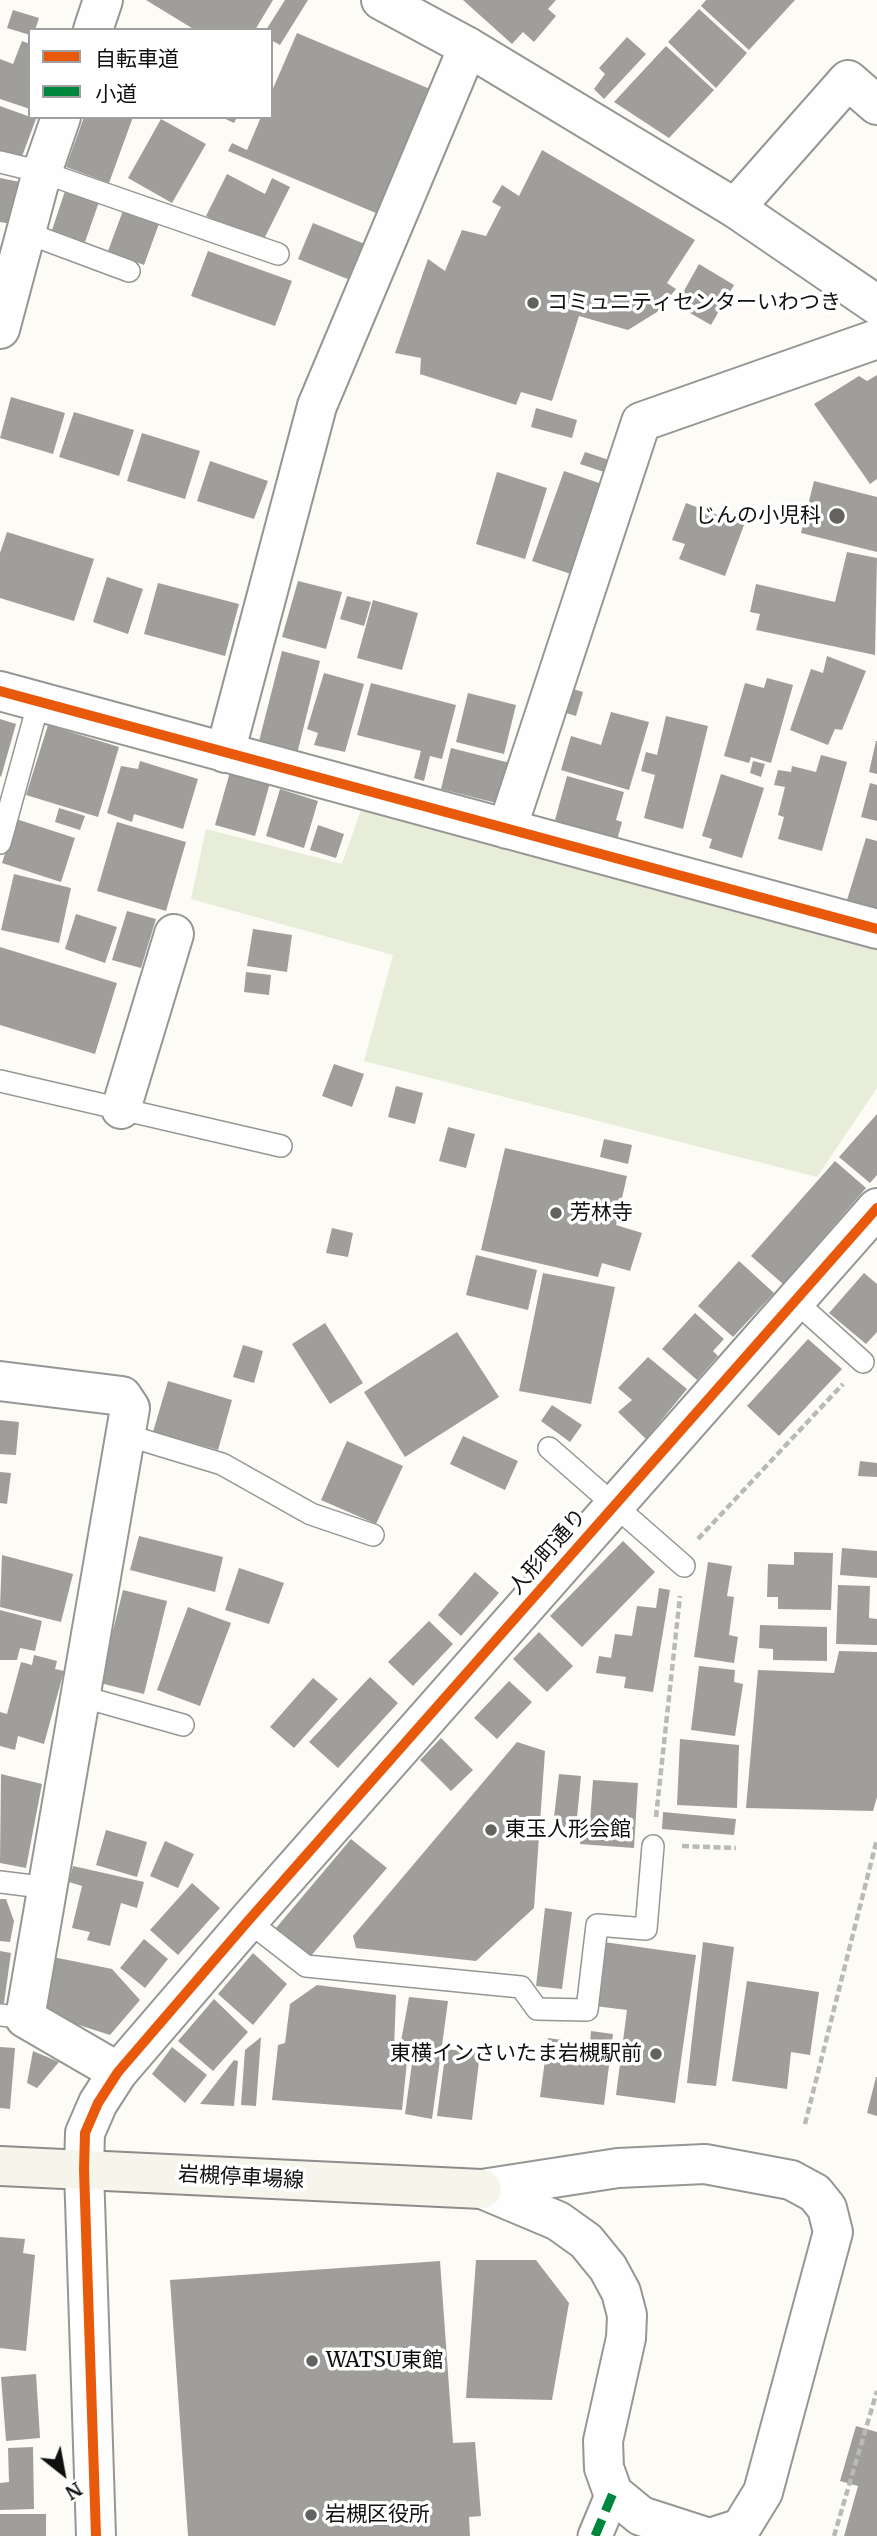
<!DOCTYPE html>
<html>
<head>
<meta charset="utf-8">
<style>
  body { margin:0 }
  #map { position:relative; width:877px; height:2536px; overflow:hidden; background:#fcfbf6; font-family:Merriweather,"Noto Sans JP",serif }
  canvas { display:block }
  .legend { position:absolute; left:28px; top:28px; width:245px; height:91px; box-sizing:border-box; background:#fff; border:2px solid #9f9f9f; margin:0; padding:9px 12px; list-style:none; font-size:21px; color:#101010 }
  .legend li { display:flex; align-items:center; gap:14px; height:35px }
  .legend b { width:35px; border:2px solid #9f9f9f }
  .north { position:absolute; left:28px; top:2438px; width:70px; height:70px; -webkit-text-stroke:5px #fff; paint-order:stroke; rotate:149deg; font-size:19px; font-weight:700; line-height:28px; text-align:center; color:#101010 }
  .north::after { content:''; display:block; margin:auto; width:24px; height:32px; background:#101010; clip-path:polygon(50% 0,100% 100%,50% 72%,0 100%) }
</style>
</head>
<body>
<div id="map">
<canvas width="877" height="2536"></canvas>
<ul class="legend">
<li><b style="height:9px;background:#e8590c"></b>自転車道</li>
<li><b style="height:9px;background:#00873e"></b>小道</li>
</ul>
<div class="north">N</div>
</div>
<script>
const context = document.querySelector('canvas').getContext('2d');
context.lineJoin = 'round';
function fill(path, color) { context.fillStyle = color; context.fill(path, 'evenodd'); }
const poly = rows => new Path2D(rows.map(r => 'M' + r).join(''));
function stroke(path, color, width, dash) { context.strokeStyle = color; context.lineWidth = width; context.lineCap = dash ? 'butt' : 'round'; context.setLineDash(dash || []); context.stroke(path); }
function write(font, color, halo, rows, align = 'center') {
  context.font = font + ' Merriweather,"Noto Sans JP",serif'; context.lineWidth = 7; context.setLineDash([]); context.textBaseline = 'middle'; context.strokeStyle = halo; context.fillStyle = color; for (const [text, x, y, turn = 0] of rows) {
    context.save(); context.translate(x, y); context.rotate((+turn || 0) * Math.PI / 180); context.textAlign = isNaN(turn) ? turn : align; if (halo) context.strokeText(text, 0, 0); context.fillText(text, 0, 0); context.restore();
  }
}
fill(poly([
  [364,801,877,942,877,1088,817,1177,364,1061,393,955,191,899,206,829,342,864]
]), '#e8edda');
fill(poly([
  [146,0,273,0,255,30,195,30],
  [285,0,308,0,280,45,271,40,271,30,266,30],
  [463,0,556,0,548,9,556,16,534,42,523,32,512,44],
  [706,0,795,0,749,50,701,6],
  [699,9,747,53,716,88,668,42],
  [13,10,39,18,35,30,30,30,30,35,7,28],
  [297,33,430,89,376,213,228,151,232,143,247,150,261,117,271,117,271,93],
  [627,37,646,54,604,99,594,89,605,74,599,68],
  [22,41,30,44,30,109,0,99,0,59,13,64],
  [666,46,714,90,669,138,614,102],
  [0,106,36,119,21,159,0,151],
  [84,117,133,117,109,183,66,167],
  [221,117,237,117,234,123],
  [161,119,206,144,172,203,128,178],
  [542,150,695,240,667,283,676,289,657,312,628,330,579,316,552,401,521,392,516,405,420,374,421,358,395,353,428,259,445,271,462,230,486,236,501,207,492,202,502,185,519,196],
  [227,174,265,194,272,178,290,187,262,243,206,216],
  [0,178,20,182,12,224,0,222],
  [66,188,100,199,85,242,52,230],
  [124,208,160,221,144,265,108,251],
  [313,223,365,244,350,280,298,259],
  [208,251,292,281,275,326,191,296],
  [699,264,734,285,711,325,676,305],
  [877,375,877,479,870,484,814,404,859,376,867,381],
  [11,397,65,413,53,454,0,438],
  [536,408,577,420,572,438,531,427],
  [74,412,134,430,119,476,59,457],
  [142,433,200,451,185,499,127,481],
  [585,452,609,460,604,472,580,464],
  [210,461,268,481,254,519,197,501],
  [564,471,602,484,571,574,532,561],
  [497,472,547,488,525,559,476,544],
  [814,481,877,497,877,552,801,533],
  [686,503,744,525,725,576,679,559,685,544,672,540],
  [7,532,94,559,74,621,0,598,0,553],
  [847,552,877,558,875,655,756,630,760,614,750,612,756,584,835,602],
  [107,577,143,589,128,634,93,622],
  [298,581,342,592,326,649,282,637],
  [158,583,239,604,225,656,144,634],
  [347,596,371,602,364,626,340,619],
  [373,600,418,613,402,670,357,658],
  [282,651,320,661,297,754,258,745],
  [827,656,866,671,842,730,835,729,828,745,790,730,811,669,823,673],
  [324,673,364,684,345,752,314,745,318,733,307,729],
  [767,678,793,685,771,763,751,757,749,763,724,756,745,683,764,688],
  [371,683,456,705,442,759,430,756,424,781,414,778,421,751,357,735],
  [563,686,583,692,576,716,556,710],
  [468,693,516,705,504,754,456,742],
  [611,712,649,722,629,790,561,770,571,736,601,745],
  [666,716,708,726,683,829,644,818,655,775,641,771,646,752,657,755],
  [0,719,16,724,1,777,0,776],
  [48,725,119,747,98,817,26,795],
  [876,741,877,741,877,774,869,772],
  [451,748,510,763,500,804,441,789],
  [821,755,847,762,822,851,778,839,784,817,778,815,785,787,774,785,778,770,791,772,792,766,816,772],
  [140,761,198,779,183,829,134,814,132,822,107,813,121,766,138,769],
  [753,761,765,764,761,777,750,773],
  [230,772,270,783,255,836,215,825],
  [721,774,764,788,742,858,709,848,712,839,702,836],
  [567,776,624,792,616,820,622,822,617,840,555,820],
  [870,783,877,785,877,821,861,817],
  [280,789,318,801,304,848,266,836],
  [59,808,85,816,80,830,55,822],
  [16,819,75,838,61,882,2,863],
  [117,822,186,842,166,911,97,891],
  [318,825,344,834,336,858,310,850],
  [866,838,877,841,877,908,847,900],
  [14,874,71,888,59,943,1,930],
  [127,911,156,919,141,968,112,960],
  [76,914,117,927,105,963,65,949],
  [253,929,292,935,287,972,247,966],
  [0,947,117,983,95,1054,0,1025],
  [246,972,271,975,269,995,244,992],
  [334,1064,364,1074,352,1107,322,1096],
  [396,1086,423,1093,415,1124,388,1117],
  [877,1114,877,1175,870,1183,839,1157],
  [448,1127,475,1134,466,1168,439,1161],
  [604,1139,632,1145,628,1164,600,1157],
  [505,1148,627,1176,616,1225,642,1233,630,1271,602,1263,598,1277,481,1250],
  [835,1161,866,1188,783,1284,751,1256],
  [332,1228,353,1233,348,1257,326,1253],
  [476,1255,537,1270,528,1310,466,1295],
  [739,1261,774,1293,733,1337,698,1306],
  [543,1273,615,1287,591,1404,519,1391],
  [864,1273,877,1284,877,1332,866,1344,829,1313],
  [695,1313,724,1339,713,1351,718,1356,697,1380,662,1349],
  [325,1323,363,1383,330,1404,292,1344],
  [457,1332,499,1397,405,1457,364,1392],
  [808,1339,842,1369,779,1436,747,1406],
  [243,1345,263,1351,254,1383,233,1377],
  [648,1357,687,1389,646,1439,618,1412,632,1400,618,1388],
  [168,1381,232,1400,218,1450,153,1432],
  [552,1405,582,1425,570,1442,541,1421],
  [0,1420,19,1422,16,1455,0,1454],
  [463,1436,518,1461,505,1490,450,1464],
  [347,1441,403,1466,376,1524,321,1500],
  [860,1461,877,1463,877,1477,858,1476],
  [0,1472,11,1473,7,1504,0,1503],
  [139,1536,223,1557,215,1592,130,1570],
  [623,1541,655,1572,582,1647,550,1616],
  [842,1548,877,1551,877,1578,840,1575],
  [794,1552,833,1553,831,1610,778,1609,778,1597,767,1597,768,1564,794,1565],
  [2,1555,73,1574,61,1622,0,1607],
  [708,1562,732,1566,727,1596,734,1597,729,1635,738,1637,734,1663,694,1657],
  [239,1568,284,1583,269,1624,225,1610],
  [475,1572,499,1593,461,1636,438,1615],
  [838,1585,870,1586,869,1618,877,1619,877,1645,836,1644],
  [659,1588,670,1590,653,1692,624,1688,626,1677,596,1673,599,1656,611,1658,615,1634,632,1636,637,1606,656,1608],
  [123,1590,167,1601,144,1694,100,1683],
  [188,1607,231,1623,200,1706,157,1690],
  [0,1610,42,1621,35,1651,20,1648,17,1660,0,1660],
  [429,1621,453,1644,413,1686,388,1662],
  [760,1625,827,1627,827,1661,773,1660,773,1649,759,1648],
  [539,1632,573,1666,547,1692,513,1659],
  [839,1651,877,1652,877,1797,873,1811,746,1808,758,1670,834,1673],
  [34,1655,57,1661,55,1669,64,1671,44,1744,18,1736,15,1750,0,1746,0,1712,7,1714,21,1662,32,1665],
  [699,1666,735,1670,734,1682,743,1684,735,1736,691,1730],
  [370,1677,398,1703,338,1768,309,1742],
  [313,1678,338,1699,294,1748,270,1727],
  [509,1681,532,1702,497,1739,474,1718],
  [441,1738,473,1770,451,1791,420,1760],
  [680,1739,739,1745,737,1808,677,1805],
  [517,1742,545,1751,534,1908,476,1961,356,1948,353,1936],
  [1,1774,42,1784,26,1868,0,1863],
  [559,1774,581,1776,576,1828,553,1826],
  [593,1780,638,1783,634,1848,580,1844,582,1821,590,1822],
  [663,1812,736,1819,734,1835,662,1829],
  [106,1830,147,1842,137,1877,96,1865],
  [351,1839,387,1868,309,1958,276,1928],
  [165,1841,194,1854,178,1888,150,1876],
  [73,1866,144,1882,137,1908,121,1903,110,1946,87,1940,90,1932,72,1928,82,1886,69,1882],
  [192,1883,220,1908,178,1955,150,1930],
  [0,1899,6,1899,14,1921,10,1942,0,1941],
  [545,1908,572,1912,562,1989,536,1986],
  [144,1939,168,1959,145,1988,120,1968],
  [604,1942,696,1955,675,2103,616,2095,627,2010,595,2006],
  [703,1942,734,1947,716,2086,687,2083],
  [0,1951,11,1953,4,2003,0,2003],
  [253,1953,287,1984,253,2025,218,1994],
  [53,1957,112,1969,140,2000,110,2035,35,2011],
  [747,1981,819,1992,810,2055,791,2052,787,2089,732,2081],
  [317,1985,396,1995,394,2049,408,2052,402,2110,272,2100,278,2045,285,2043,290,2004],
  [409,1997,448,2001,432,2119,405,2114,414,2049,400,2047],
  [214,1999,248,2032,213,2071,178,2041],
  [591,2031,613,2034,604,2105,540,2097,548,2038,590,2044],
  [261,2037,256,2106,241,2105,245,2050],
  [0,2047,15,2048,10,2109,0,2108],
  [172,2047,207,2075,185,2103,152,2074],
  [446,2049,480,2053,472,2120,437,2116],
  [33,2051,59,2062,37,2088,27,2083],
  [234,2060,238,2061,234,2106,200,2104],
  [876,2077,877,2077,877,2116,867,2113],
  [0,2237,25,2239,23,2253,35,2255,26,2351,0,2348],
  [476,2260,536,2260,569,2303,552,2400,466,2398],
  [440,2261,453,2443,475,2442,481,2516,469,2517,470,2536,188,2536,170,2280],
  [36,2374,40,2438,6,2441,1,2377],
  [856,2426,877,2432,877,2536,844,2536,858,2486,840,2481],
  [33,2447,34,2509,0,2510,0,2483,9,2482,8,2448],
  [0,2514,46,2514,46,2536,0,2536]
]), '#a09e9b');
const service = poly([
  [0,162,42,172,278,254],
  [27,233,129,271],
  [0,843,39,701],
  [0,1081,281,1146],
  [795,1301,863,1362],
  [126,1435,222,1464,311,1514,373,1535],
  [549,1448,684,1566],
  [80,1696,183,1725],
  [0,1882,49,1888],
  [248,1921,306,1966,521,1987,537,2009,587,2010,597,1925,646,1929,653,1846],
  [0,2015,25,2018]
]);
const pedestrian = poly([
  [595,2536,613,2493]
]);
const minor = poly([
  [93,30,103,0],
  [735,208,848,80,877,105],
  [0,329,42,172,61,117],
  [0,691,877,929],
  [225,753,317,406,468,47],
  [507,829,641,422,877,339],
  [121,1109,174,934],
  [0,1381,122,1396,130,1408,25,2018,118,2072]
]);
const tertiary = poly([
  [381,0,468,47,735,208,877,305],
  [482,2189,618,2168,705,2164,791,2180,815,2193,827,2208,833,2232,763,2492,741,2528,716,2536],
  [482,2189,558,2221,586,2241,608,2268,621,2292,627,2315,626,2338,603,2441,604,2468,613,2493,641,2516,703,2536],
  [96,2536,84,2170,85,2133,98,2103,118,2072,248,1921,877,1208]
]);
const secondary = poly([
  [0,2166,482,2189]
]);
stroke(service, '#969694', 24);
stroke(pedestrian, '#969694', 37);
stroke(minor, '#969694', 42);
stroke(tertiary, '#969694', 42);
stroke(secondary, '#8d8c8a', 42);
stroke(poly([
  [698,1539,843,1384],
  [656,1817,680,1596],
  [682,1846,736,1848],
  [805,2124,877,1839],
  [834,2536,877,2391]
]), '#b9b9b8', 4.5, [7, 3.5]);
stroke(service, '#fffefe', 21);
stroke(pedestrian, '#fffefe', 33);
stroke(minor, '#fffefe', 38);
stroke(tertiary, '#fffefe', 38);
stroke(secondary, '#f6f5eb', 38);
stroke(poly([
  [595,2536,613,2493]
]), '#00873e', 9, [18, 9]);
stroke(poly([
  [0,691,877,929],
  [96,2536,84,2170,85,2133,98,2103,118,2072,248,1921,877,1208]
]), '#e8590c', 10);
for (const [x, y, r, color] of [
  [533,303,7,"#636260"],
  [837,516,9,"#636260"],
  [556,1213,7,"#636260"],
  [491,1830,7,"#636260"],
  [656,2054,7,"#636260"],
  [312,2361,7,"#636260"],
  [311,2515,7,"#636260"]
]) { const dot = new Path2D(); dot.arc(x, y, r, 0, 2 * Math.PI); context.fillStyle = color; context.fill(dot); stroke(dot, '#fff', 2.5); }
write('21px', '#101010', '#fff', [
  ["コミュニティセンターいわつき",547,303],
  ["じんの小児科",821,516,"right"],
  ["芳林寺",570,1213],
  ["東玉人形会館",505,1830],
  ["東横インさいたま岩槻駅前",642,2054,"right"],
  ["WATSU東館",326,2361],
  ["岩槻区役所",325,2515]
], 'left');
write('21px', '#101010', '#fff', [
  ["人形町通り",548,1552,-49],
  ["岩槻停車場線",241,2178,3]
]);
</script>
</body>
</html>
